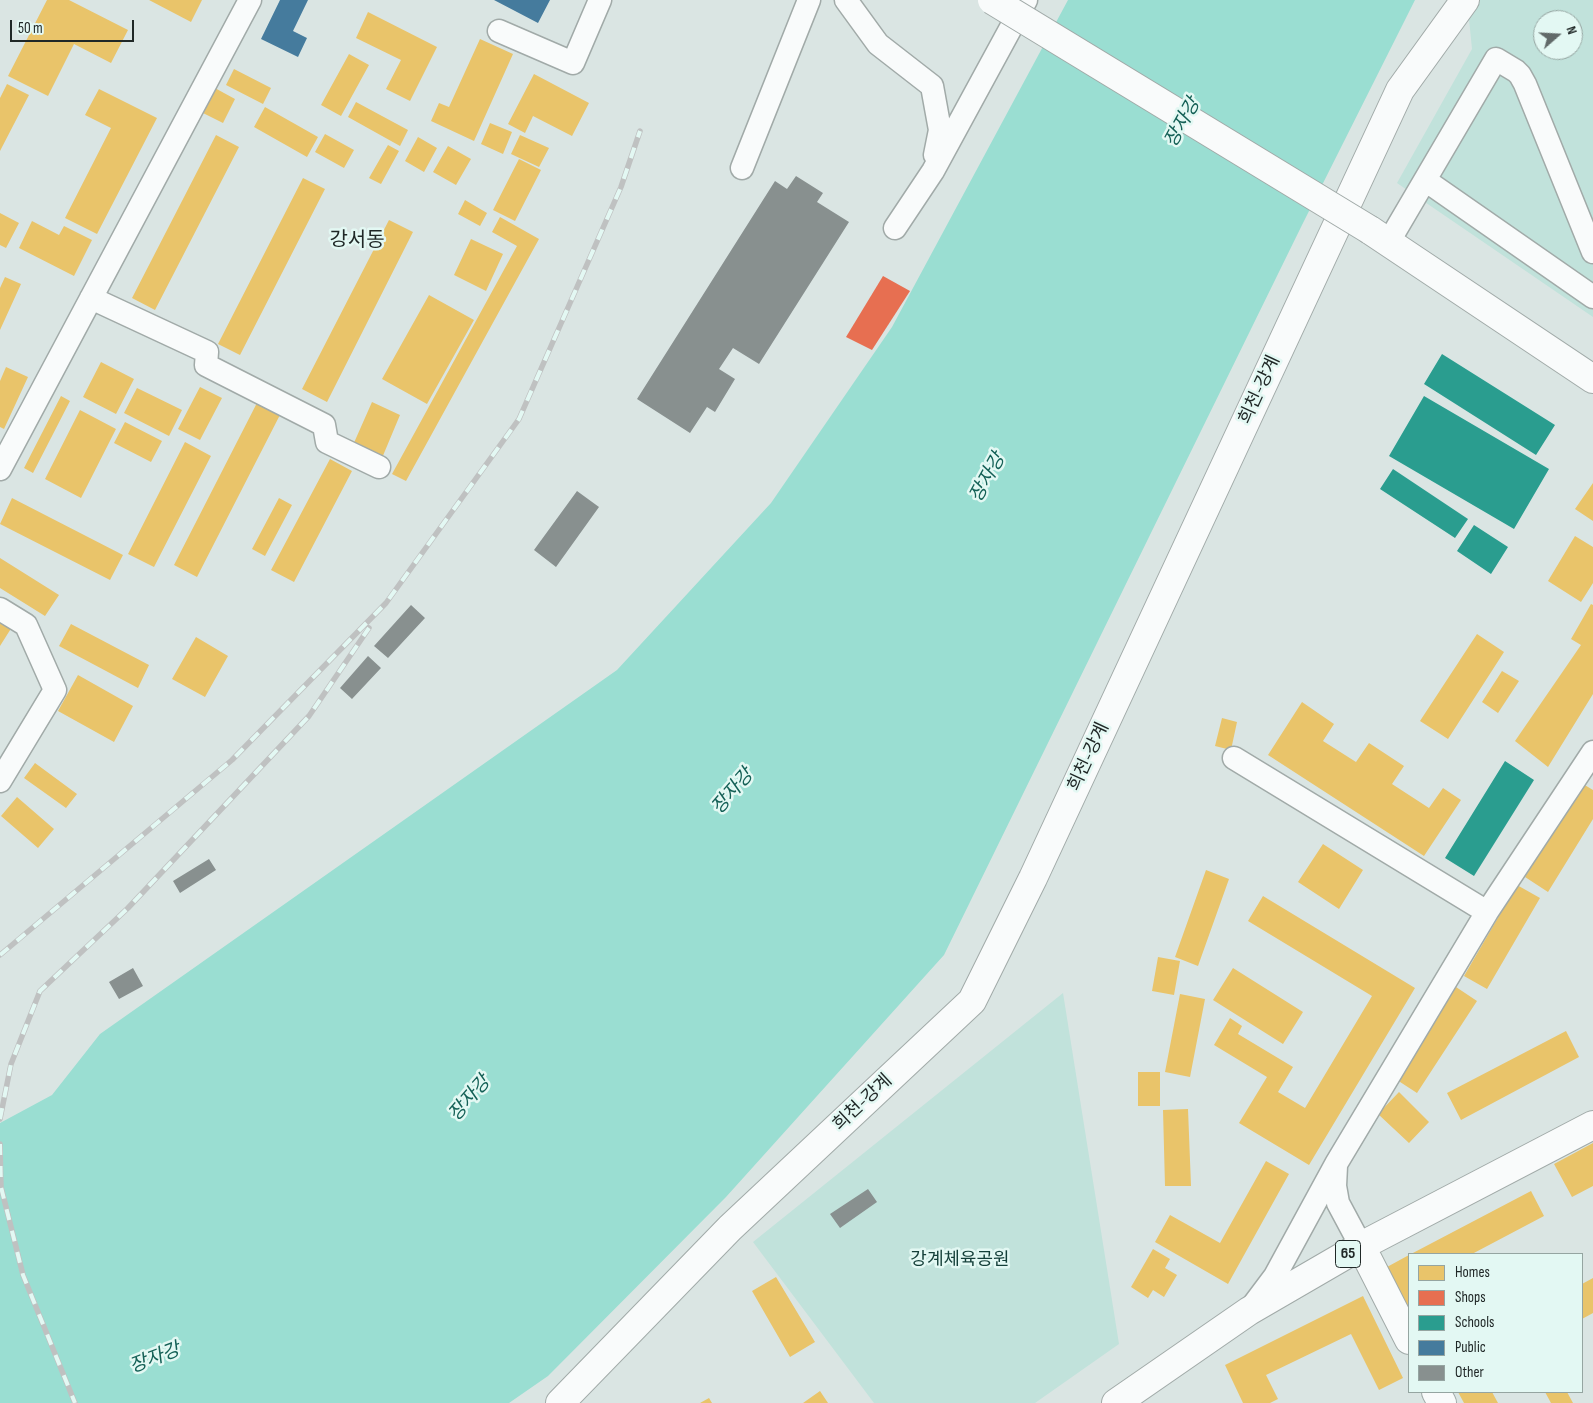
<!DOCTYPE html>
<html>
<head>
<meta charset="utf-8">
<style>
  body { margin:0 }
  #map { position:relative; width:1593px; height:1403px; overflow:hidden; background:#dae5e3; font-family:"Sofia Sans Condensed",sans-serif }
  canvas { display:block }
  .legend { position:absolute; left:1408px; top:1253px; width:175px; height:140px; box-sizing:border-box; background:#e3f8f3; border:1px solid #95a5a1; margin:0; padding:6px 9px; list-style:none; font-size:15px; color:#202827 }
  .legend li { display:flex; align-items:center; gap:10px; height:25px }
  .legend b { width:25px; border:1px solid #95a5a1 }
  .north { position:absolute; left:1533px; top:10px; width:50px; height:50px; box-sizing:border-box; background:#e3f8f3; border:1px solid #95a5a1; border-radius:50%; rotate:71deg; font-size:14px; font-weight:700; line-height:20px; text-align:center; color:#202827 }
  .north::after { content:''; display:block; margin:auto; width:18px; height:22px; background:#616a69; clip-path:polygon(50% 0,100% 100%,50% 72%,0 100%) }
  .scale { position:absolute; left:10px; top:20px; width:124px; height:22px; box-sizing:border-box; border:2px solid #202827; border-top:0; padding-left:6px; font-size:15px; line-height:18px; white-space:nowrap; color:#202827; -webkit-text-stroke:4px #e3f8f3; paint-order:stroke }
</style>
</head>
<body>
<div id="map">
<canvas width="1593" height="1403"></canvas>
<ul class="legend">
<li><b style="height:14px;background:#e9c46a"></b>Homes</li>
<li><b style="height:14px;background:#e76f51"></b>Shops</li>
<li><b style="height:14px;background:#2a9d8f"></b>Schools</li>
<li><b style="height:14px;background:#457b9d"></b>Public</li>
<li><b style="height:14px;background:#88908f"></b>Other</li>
</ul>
<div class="north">N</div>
<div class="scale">50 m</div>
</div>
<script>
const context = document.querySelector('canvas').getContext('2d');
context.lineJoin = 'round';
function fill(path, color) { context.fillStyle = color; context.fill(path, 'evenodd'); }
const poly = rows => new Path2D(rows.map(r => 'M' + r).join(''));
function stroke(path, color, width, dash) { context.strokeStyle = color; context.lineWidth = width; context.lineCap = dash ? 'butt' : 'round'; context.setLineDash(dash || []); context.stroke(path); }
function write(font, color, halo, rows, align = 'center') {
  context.font = font + ' "Sofia Sans Condensed","Noto Sans KR",sans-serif'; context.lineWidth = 5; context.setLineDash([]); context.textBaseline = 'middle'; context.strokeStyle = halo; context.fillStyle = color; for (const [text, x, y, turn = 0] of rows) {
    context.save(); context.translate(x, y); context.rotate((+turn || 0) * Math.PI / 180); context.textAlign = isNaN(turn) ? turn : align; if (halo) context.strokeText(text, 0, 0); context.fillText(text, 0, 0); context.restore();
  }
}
fill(poly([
  [1476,0,1593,0,1593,317,1397,183,1472,49,1468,9],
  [1543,20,1573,20,1573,50,1543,50],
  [1063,993,1119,1344,1035,1403,874,1403,753,1242]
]), '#c1e2db');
fill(poly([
  [1068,0,1415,0,1302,225,944,955,726,1197,548,1376,509,1403,0,1403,0,1123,52,1095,100,1034,617,670,771,503,892,327]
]), '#9aded2');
fill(poly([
  [47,0,69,0,128,30,111,63,74,44,48,96,8,76],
  [149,0,202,0,191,22],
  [368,12,437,47,410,101,386,89,401,60,356,38],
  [480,39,513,54,474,141,431,121,439,103,449,107],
  [349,54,369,65,341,116,321,105],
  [234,69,271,88,263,104,226,85],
  [534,74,589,103,572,136,533,116,525,133,508,124],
  [7,84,29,95,0,151,0,98],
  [213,87,235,99,223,123,201,112],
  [99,89,157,118,97,234,65,218,111,128,85,115],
  [356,102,408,130,400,146,348,117],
  [265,107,318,137,307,157,254,127],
  [490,123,512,132,503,154,481,144],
  [325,134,354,150,344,168,315,152],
  [216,135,239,147,155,310,132,298],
  [520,135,549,148,539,167,511,154],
  [418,137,437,148,424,172,405,161],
  [388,145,399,151,381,184,369,178],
  [448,146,471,159,456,185,433,172],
  [519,159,541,170,515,221,493,210],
  [303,178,325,189,240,355,218,344],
  [465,200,487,213,480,226,458,214],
  [0,213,19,223,6,248,0,245],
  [500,217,539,239,406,481,392,474,517,246,492,232],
  [389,220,413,232,327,402,302,389],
  [32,221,59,235,64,226,92,240,74,276,19,248],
  [471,239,503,254,486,291,454,275],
  [5,277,21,284,0,330,0,288],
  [429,295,474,320,427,404,382,379],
  [101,362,134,379,116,414,83,397],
  [6,367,28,377,4,429,0,427,0,381],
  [200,387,222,398,200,440,178,429],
  [137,388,182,410,169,436,124,413],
  [61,396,70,401,33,473,24,468],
  [260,397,283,409,197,577,174,565],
  [372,402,400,415,382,458,353,445],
  [80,410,116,429,81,498,45,479],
  [125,422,162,441,151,462,114,443],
  [185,442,211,456,154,567,128,554],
  [330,459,352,471,294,582,271,570],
  [1593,483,1593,521,1575,509],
  [12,498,123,555,110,580,0,524],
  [279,498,292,505,265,556,252,549],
  [1575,536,1593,547,1593,583,1581,602,1548,581],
  [0,558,59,595,45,616,0,588],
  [1591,604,1593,605,1593,694,1548,767,1515,741,1581,645,1571,639],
  [0,620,12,627,0,646],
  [71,624,149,665,138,688,59,646],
  [1477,634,1504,652,1448,739,1420,721],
  [196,637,228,656,205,697,172,679],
  [1502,671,1519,681,1498,713,1482,702],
  [78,675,133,706,114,742,58,711],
  [1302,702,1334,724,1323,741,1356,762,1369,743,1404,766,1392,784,1429,808,1443,788,1461,800,1424,856,1268,755],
  [1222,718,1237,722,1231,750,1215,746],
  [35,763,77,794,66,808,24,778],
  [1583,784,1593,790,1593,819,1548,892,1525,877],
  [17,797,54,829,38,848,1,816],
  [1323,844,1363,870,1339,909,1298,882],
  [1206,870,1229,879,1198,966,1175,957],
  [1517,885,1540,898,1487,989,1464,976],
  [1263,896,1415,988,1309,1165,1239,1123,1267,1077,1214,1045,1230,1018,1242,1026,1238,1034,1293,1067,1278,1092,1305,1108,1372,996,1248,921],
  [1158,957,1180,961,1174,995,1152,991],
  [1233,968,1303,1012,1283,1044,1213,1000],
  [1456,987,1477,1001,1417,1093,1397,1080],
  [1180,994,1205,999,1190,1077,1165,1072],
  [1566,1031,1579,1057,1461,1120,1447,1093],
  [1138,1072,1160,1072,1160,1106,1138,1106],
  [1399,1092,1429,1122,1409,1143,1378,1114],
  [1188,1109,1191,1186,1165,1186,1163,1110],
  [1593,1143,1593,1186,1572,1197,1554,1164],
  [1266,1161,1289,1174,1228,1284,1155,1242,1170,1215,1220,1243],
  [1531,1191,1544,1216,1472,1254,1411,1254],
  [1153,1249,1170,1259,1165,1268,1177,1275,1164,1297,1153,1290,1148,1298,1131,1287],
  [1409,1255,1409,1309,1387,1267],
  [776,1277,815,1342,790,1357,752,1291],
  [1593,1278,1593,1313,1582,1319,1582,1284],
  [1363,1296,1403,1378,1379,1390,1351,1334,1266,1375,1278,1399,1270,1403,1243,1403,1225,1365],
  [820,1391,828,1403,803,1403],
  [1458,1392,1492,1392,1498,1403,1464,1403],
  [1545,1392,1567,1392,1573,1403,1551,1403],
  [709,1398,712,1403,700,1403]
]), '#e9c46a');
fill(poly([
  [883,276,910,291,872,350,846,337]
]), '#e76f51');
fill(poly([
  [1442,354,1555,425,1536,455,1424,384],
  [1424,396,1549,469,1514,529,1389,456],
  [1393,469,1468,519,1455,538,1380,489],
  [1474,525,1508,547,1491,574,1457,551],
  [1505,761,1534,780,1474,876,1445,858]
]), '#2a9d8f');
fill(poly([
  [280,0,308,0,293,31,307,38,298,57,261,39],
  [494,0,550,0,538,23]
]), '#457b9d');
fill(poly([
  [796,176,823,193,817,202,849,222,759,364,733,348,719,369,735,379,715,412,707,407,690,433,637,399,775,181,787,189],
  [577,491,599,507,556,567,534,550],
  [411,605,425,618,388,658,374,646],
  [368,656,381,668,352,699,340,688],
  [209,859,216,870,180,893,173,881],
  [133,968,143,986,119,999,109,982],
  [868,1189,877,1202,840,1228,830,1214]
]), '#88908f');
const minor = poly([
  [846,0,878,44,932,86,940,130,935,155],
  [499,31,573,63,600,0],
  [742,168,809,0],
  [1425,180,1593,297],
  [895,228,933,171,1026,0],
  [1388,243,1496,59,1516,71,1520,75,1525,84,1593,252],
  [91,298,207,352,206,365,324,425,327,442,379,467],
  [0,469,250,0],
  [0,609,26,625,55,690,0,781],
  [1234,758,1487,912],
  [1336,1166,1335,1186,1338,1203,1361,1246],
  [1251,1308,1275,1276,1336,1164,1487,912,1593,752]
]);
const major = poly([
  [1370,230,1593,379],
  [1361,1246,1409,1340],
  [1436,1392,1442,1403],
  [560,1403,730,1228,972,1001,1033,878,1400,90,1465,0],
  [1116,1403,1249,1311,1361,1246,1593,1125]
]);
stroke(minor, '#a1aaa8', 25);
stroke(major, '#a1aaa8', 30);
stroke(minor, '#f9fbfb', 22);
stroke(major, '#f9fbfb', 28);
const rail = poly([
  [0,955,232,760,386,603,519,419,621,187,640,131],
  [0,1119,11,1064,40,991,128,908,309,716,369,628],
  [0,1144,1,1187,23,1275,75,1403]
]);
stroke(rail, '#bfc1c1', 5.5);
stroke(rail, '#e3f8f3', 4, [11]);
const majorBridge = poly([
  [992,0,1370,230]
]);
stroke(majorBridge, '#a1aaa8', 30, []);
stroke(majorBridge, '#f9fbfb', 28);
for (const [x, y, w] of [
  [1348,1254,25]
]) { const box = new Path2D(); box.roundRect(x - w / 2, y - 13.5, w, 27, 4); context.fillStyle = '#e3f8f3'; context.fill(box); stroke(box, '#202827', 1); }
write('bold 16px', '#202827', null, [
  ["65",1348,1254]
]);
write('18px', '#202827', '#e3f8f3', [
  ["희천-강계",1260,390,-65],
  ["희천-강계",1089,757,-65],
  ["희천-강계",863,1103,-43]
]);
write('18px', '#143f39', '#e3f8f3', [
  ["강계체육공원",960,1260]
]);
write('italic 19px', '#146056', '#e3f8f3', [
  ["장자강",1183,123,-61],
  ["장자강",988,478,-61],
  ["장자강",733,792,-49],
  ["장자강",470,1099,-49],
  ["장자강",155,1359,-21]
]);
write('20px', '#202827', '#e3f8f3', [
  ["강서동",357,241]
]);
</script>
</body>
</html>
